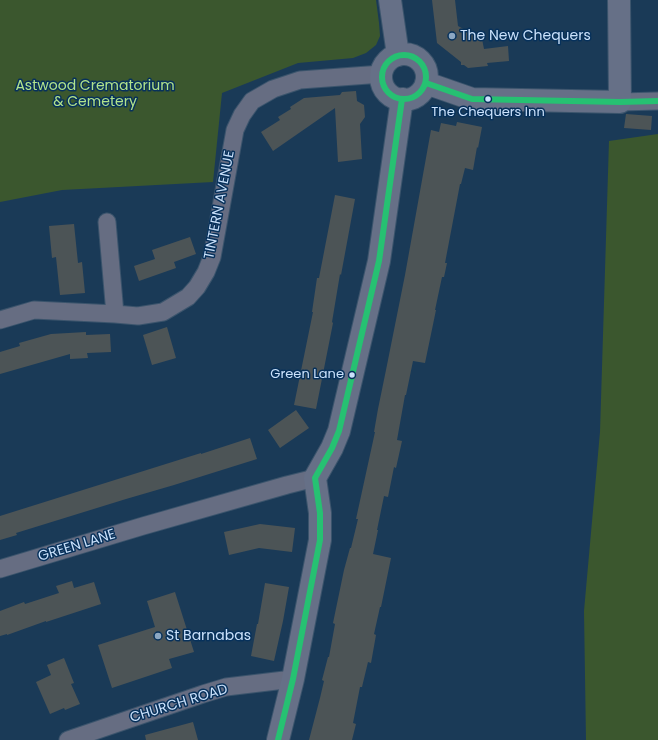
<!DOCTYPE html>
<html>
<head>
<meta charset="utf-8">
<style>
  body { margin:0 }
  canvas { display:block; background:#1a3a57 }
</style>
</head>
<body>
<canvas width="658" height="740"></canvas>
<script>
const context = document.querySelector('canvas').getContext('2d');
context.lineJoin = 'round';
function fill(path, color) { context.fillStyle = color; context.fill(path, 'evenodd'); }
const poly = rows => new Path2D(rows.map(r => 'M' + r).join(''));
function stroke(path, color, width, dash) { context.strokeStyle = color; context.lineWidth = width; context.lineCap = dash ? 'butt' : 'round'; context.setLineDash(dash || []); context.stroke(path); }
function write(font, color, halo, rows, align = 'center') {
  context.font = font + ' Poppins,sans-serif'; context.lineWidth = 3; context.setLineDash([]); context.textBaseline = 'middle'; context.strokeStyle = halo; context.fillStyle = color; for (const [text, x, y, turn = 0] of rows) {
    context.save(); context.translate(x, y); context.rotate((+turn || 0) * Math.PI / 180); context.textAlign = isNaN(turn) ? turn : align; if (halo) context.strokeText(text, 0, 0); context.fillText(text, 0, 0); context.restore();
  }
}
fill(poly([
  [0,0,376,0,379,23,380,36,376,45,366,53,353,58,298,63,222,93,213,182,62,190,0,202],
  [658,134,658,740,586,740,584,611,600,432,609,141]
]), '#3b572e');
fill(poly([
  [432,0,455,0,458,26,482,39,484,49,508,46,509,61,487,63,488,66,468,68,464,65,461,65,461,62,437,43],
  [356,91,357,101,364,105,365,117,360,124,362,159,338,162,335,108,273,151,261,132,280,120,278,117,291,109,290,107,304,98,340,95,342,92],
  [626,114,652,116,651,130,624,128],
  [457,122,482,127,478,148,477,147,473,170,465,168,461,184,460,184,445,263,447,263,444,277,442,277,435,310,436,310,425,363,413,361,406,395,405,395,397,440,402,441,396,468,394,467,388,497,384,496,377,530,378,530,373,554,391,558,381,607,380,607,374,634,376,635,371,663,368,662,362,687,360,687,353,723,356,724,352,740,309,740,320,698,324,681,322,680,328,657,329,657,335,624,333,623,344,570,350,548,351,548,358,519,356,519,375,432,374,432,378,409,386,370,405,275,431,130,439,132,441,123,456,126],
  [335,195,355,199,341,275,340,274,332,322,333,323,316,409,294,405,313,312,312,312,317,278,319,278],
  [74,224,78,263,82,262,85,293,60,295,56,257,52,258,49,226],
  [190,237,196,254,174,262,176,268,139,281,134,266,155,259,152,250],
  [167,327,176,358,152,365,143,335],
  [86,332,86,335,110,334,111,352,87,353,88,358,70,359,70,354,0,374,0,352,20,346,19,343,51,334],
  [296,410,309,428,280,448,268,430],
  [250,438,257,459,174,485,126,499,16,533,17,535,0,540,0,516,185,458,201,453,201,454],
  [260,524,295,528,292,552,259,548,229,555,224,532],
  [72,581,74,588,94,582,101,604,46,622,46,621,7,635,7,634,0,636,0,611,24,602,25,604,59,593,56,586],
  [265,583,289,587,283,621,274,661,251,656,257,624,258,624],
  [175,592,194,652,169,659,172,668,112,688,98,645,155,627,147,601],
  [64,658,74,683,71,684,80,704,65,710,64,708,50,714,36,682,51,675,47,665],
  [193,722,198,740,146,740,145,735]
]), '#4c5456');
const minor = poly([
  [620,102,658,101],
  [107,222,115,314],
  [0,320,34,310,115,314,138,316,163,312,188,297,197,287,206,272,212,257,235,130,242,115,252,101,273,89,300,80,382,74],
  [0,569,143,526,287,485,315,478],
  [68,740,203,694,226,687,293,679]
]);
const secondary = poly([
  [390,0,398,55],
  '381 77a23 23 0 1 1 46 0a23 23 0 1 1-46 0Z',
  [426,83,472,99,620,102,619,0],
  [278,740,293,679,320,540,320,513,315,478,332,448,339,431,379,261,402,99]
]);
stroke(minor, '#3b546c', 19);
stroke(secondary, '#3b546c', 24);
stroke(minor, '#666d82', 17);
stroke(secondary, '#667087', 22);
stroke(poly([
  '382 77a22 22 0 1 1 44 0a22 22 0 1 1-44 0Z',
  [426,83,472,99,620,102,658,101],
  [278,740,293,679,320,540,320,513,315,478,332,448,339,431,379,261,402,99]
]), '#26c172', 6);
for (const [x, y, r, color] of [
  [452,36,4,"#8ca7c2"],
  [488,99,3.5,"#cae1fb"],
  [352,375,3.5,"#cae1fb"],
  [158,636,4,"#8ca7c2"]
]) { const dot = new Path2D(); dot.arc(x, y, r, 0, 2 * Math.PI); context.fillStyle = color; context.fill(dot); stroke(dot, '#07315b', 1.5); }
write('13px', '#cae1fb', '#07315b', [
  ["The Chequers Inn",488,113],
  ["Green Lane",344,375,"right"]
]);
write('14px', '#cae1fb', '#07315b', [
  ["The New Chequers",460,36],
  ["St Barnabas",166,636]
], 'left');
write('14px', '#b2e38b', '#07315b', [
  ["Astwood Crematorium",95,86],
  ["& Cemetery",95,102]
]);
write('14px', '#cae1fb', '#07315b', [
  ["TINTERN AVENUE",220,205,-79],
  ["GREEN LANE",77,546,-17],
  ["CHURCH ROAD",179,704,-17]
]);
</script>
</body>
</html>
